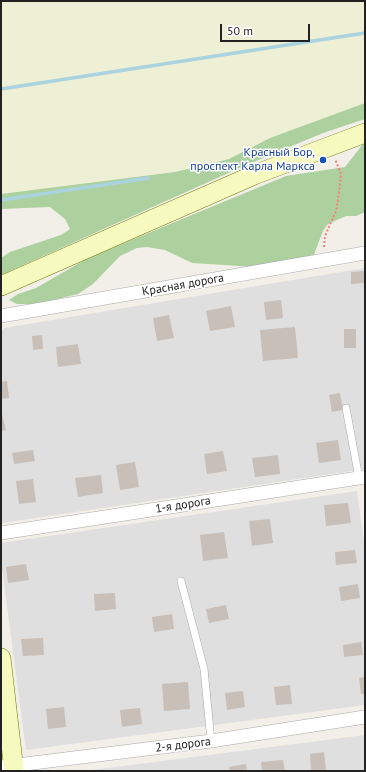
<!DOCTYPE html>
<html>
<head>
<meta charset="utf-8">
<style>
  body { margin:0 }
  #map { position:relative; width:366px; height:772px; overflow:hidden; background:#f2efe9; font-family:"PT Sans",sans-serif }
  canvas { display:block }
  .frame { position:absolute; inset:0; border:2px solid #222; pointer-events:none }
  .scale { position:absolute; left:220px; top:24px; width:90px; height:18px; box-sizing:border-box; border:2px solid #222; border-top:0; padding-left:5px; font-size:12px; line-height:14px; white-space:nowrap; color:#222; -webkit-text-stroke:3px #fff; paint-order:stroke }
</style>
</head>
<body>
<div id="map">
<canvas width="366" height="772"></canvas>
<div class="frame"></div>
<div class="scale">50 m</div>
</div>
<script>
const context = document.querySelector('canvas').getContext('2d');
context.lineJoin = 'round';
function fill(path, color) { context.fillStyle = color; context.fill(path, 'evenodd'); }
const poly = rows => new Path2D(rows.map(r => 'M' + r).join(''));
function stroke(path, color, width, dash) { context.strokeStyle = color; context.lineWidth = width; context.lineCap = dash ? 'butt' : 'round'; context.setLineDash(dash || []); context.stroke(path); }
function write(font, color, halo, rows, align = 'center') {
  context.font = font + ' "PT Sans",sans-serif'; context.lineWidth = 3; context.setLineDash([]); context.textBaseline = 'middle'; context.strokeStyle = halo; context.fillStyle = color; for (const [text, x, y, turn = 0] of rows) {
    context.save(); context.translate(x, y); context.rotate((+turn || 0) * Math.PI / 180); context.textAlign = isNaN(turn) ? turn : align; if (halo) context.strokeText(text, 0, 0); context.fillText(text, 0, 0); context.restore();
  }
}
fill(poly([
  [365,268,365,469,2,523,1,332,4,328],
  [357,491,365,550,365,705,26,750,1,561,1,543],
  [365,735,365,771,84,771]
]), '#e0dfdf');
fill(poly([
  [1,1,365,1,365,103,270,138,229,159,175,172,1,194]
]), '#eef0d5');
fill(poly([
  [365,103,365,119,323,133,244,166,1,275,1,258,10,252,61,235,70,229,65,219,50,207,1,209,1,194,175,172,229,159,270,138],
  [363,144,365,144,365,212,356,216,346,216,328,224,323,231,313,257,256,267,192,263,165,250,147,247,137,248,120,256,93,284,78,294,37,304,17,304,9,300,18,294,36,288,88,258,286,176,345,167]
]), '#add19e');
stroke(poly([
  [1,89,365,33],
  [1,200,149,178]
]), '#aad3df', 3.5);
fill(poly([
  [365,271,365,283,351,284,351,272],
  [281,300,283,318,266,320,264,302],
  [231,306,235,327,210,331,206,311],
  [169,315,174,338,157,341,153,318],
  [295,327,298,358,263,361,260,330],
  [344,329,356,329,356,348,344,348],
  [42,335,43,349,33,350,32,336],
  [78,344,81,364,58,367,56,347],
  [7,381,9,398,1,399,1,382],
  [340,393,343,410,332,412,329,395],
  [1,410,6,430,1,431],
  [338,440,341,460,319,463,316,443],
  [33,450,35,461,14,464,12,453],
  [223,451,227,471,207,474,204,454],
  [278,455,280,474,255,477,252,458],
  [135,462,139,487,120,490,116,465],
  [101,475,103,493,78,497,75,478],
  [33,479,36,502,19,504,16,481],
  [348,503,351,523,326,526,324,505],
  [270,519,273,543,252,546,249,521],
  [224,532,228,558,203,561,200,535],
  [355,550,357,563,336,565,335,552],
  [26,564,29,580,8,583,6,567],
  [358,584,360,598,341,601,339,587],
  [115,593,116,609,95,611,94,594],
  [226,605,229,619,209,623,206,609],
  [172,614,174,629,154,632,152,617],
  [43,638,44,655,23,656,21,639],
  [361,642,363,655,344,657,343,645],
  [365,677,365,694,361,694,359,678],
  [188,682,190,709,164,711,162,684],
  [290,685,292,704,276,705,274,687],
  [243,691,245,707,227,710,225,693],
  [64,707,66,727,48,729,46,709],
  [140,708,142,724,122,727,120,710],
  [324,752,326,771,311,771,310,754],
  [283,760,285,771,262,771,261,762],
  [246,764,247,771,230,771,229,767]
]), '#c7bfb8');
const lane = poly([
  [346,408,359,478],
  [181,581,204,669,211,741]
]);
const street = poly([
  [1,316,365,253],
  [1,533,365,477],
  [1,767,211,741,365,717]
]);
const secondary = poly([
  [1,286,254,175,365,133],
  [1,658,14,771]
]);
stroke(lane, '#a9a9a9', 8);
stroke(street, '#a9a9a9', 14);
stroke(secondary, '#707d05', 20);
stroke(poly([
  [324,247,325,236,336,211,339,193,341,174,335,159]
]), '#fa8072', 2, [2, 2]);
stroke(lane, '#fff', 7);
stroke(street, '#fff', 13);
stroke(secondary, '#f7fabf', 19);
for (const [x, y, r, color] of [
  [323,160,4,"#1a4fb4"]
]) { const dot = new Path2D(); dot.arc(x, y, r, 0, 2 * Math.PI); context.fillStyle = color; context.fill(dot); stroke(dot, '#fff', 1.5); }
write('12px', '#164399', '#fff', [
  ["Красный Бор,",315,153],
  ["проспект Карла Маркса",315,167]
], 'right');
write('12px', '#222', '#fff', [
  ["Красная дорога",183,285,-10],
  ["1-я дорога",183,505,-9],
  ["2-я дорога",183,745,-7]
]);
</script>
</body>
</html>
